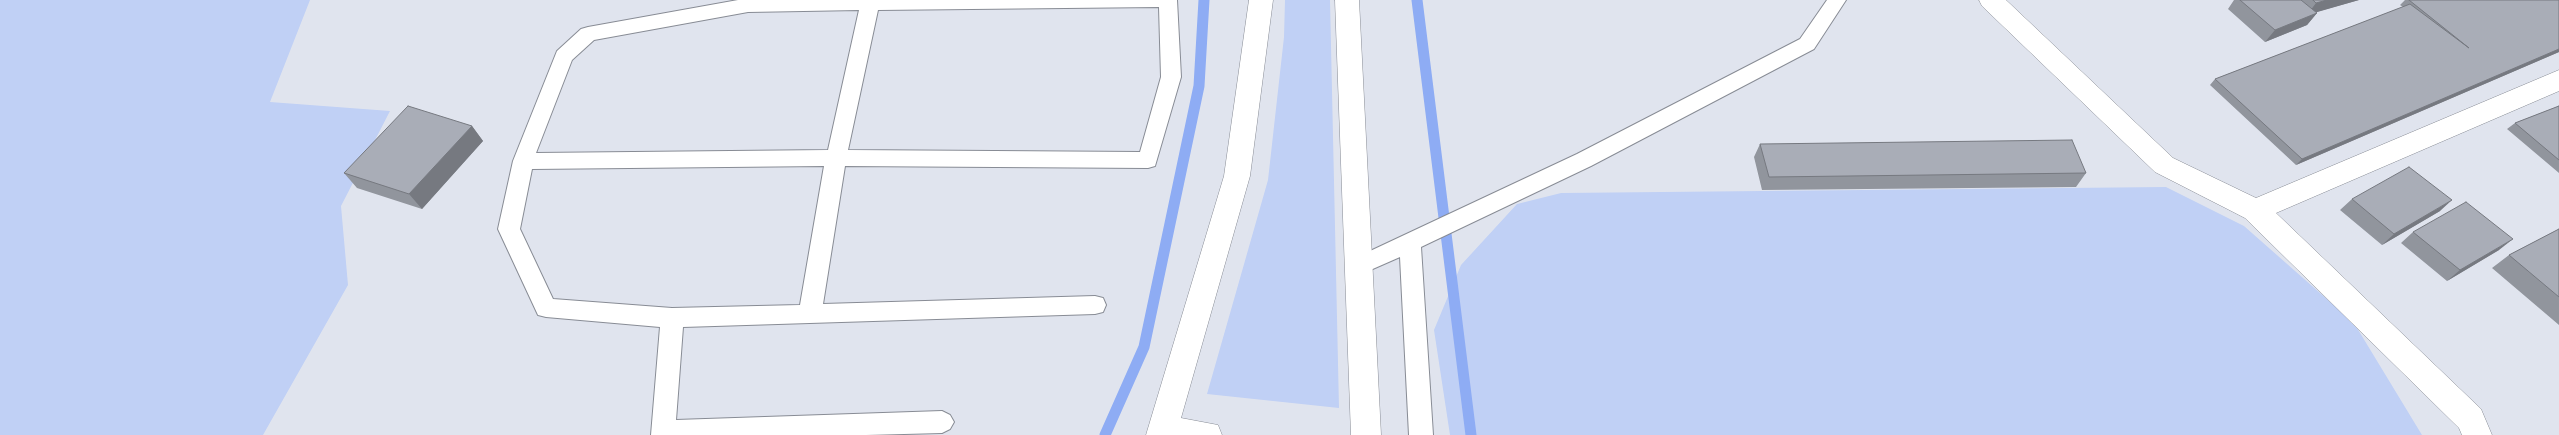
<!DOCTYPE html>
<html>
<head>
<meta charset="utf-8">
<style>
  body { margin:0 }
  canvas { display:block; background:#e0e4ee }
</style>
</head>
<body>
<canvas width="2559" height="435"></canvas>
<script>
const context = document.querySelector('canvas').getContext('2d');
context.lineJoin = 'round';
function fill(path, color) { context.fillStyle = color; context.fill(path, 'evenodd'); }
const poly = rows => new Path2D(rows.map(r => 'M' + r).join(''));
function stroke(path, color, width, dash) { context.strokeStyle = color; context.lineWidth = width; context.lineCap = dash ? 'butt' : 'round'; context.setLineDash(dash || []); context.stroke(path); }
fill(poly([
  [0,0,310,0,270,102,390,111,341,206,348,285,263,435,0,435],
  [1285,0,1330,0,1339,408,1207,394,1268,180,1284,37],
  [2166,187,2244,226,2354,323,2422,435,1450,435,1434,330,1461,265,1517,204,1561,193]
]), '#c0d0f5');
stroke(poly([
  [1417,0,1471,435],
  [1105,435,1144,347,1199,86,1204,0]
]), '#8eacf4', 11);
const lane = poly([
  [738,0,1177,0,1181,77,1155,166,1148,168,845,166,823,304,1095,296,1103,298,1106,305,1103,312,1095,314,683,327,676,420,942,411,950,415,954,422,950,429,942,433,866,435,651,435,660,327,546,317,538,315,498,229,513,161,557,51,581,29,588,27,738,0],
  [1159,7,1161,77,1140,152,848,150,878,10,1159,7],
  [859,10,828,150,536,153,572,60,594,40,748,12,859,10],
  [824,166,800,305,672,308,553,299,520,229,532,169,824,166],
  [1827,0,1846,0,1814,49,1591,166,1421,247,1433,435,1409,435,1400,257,1359,275,1351,272,1348,266,1351,260,1577,154,1800,39,1827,0]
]);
const street = poly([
  [1979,0,2006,0,2173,158,2256,198,2559,70,2559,91,2276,213,2481,409,2492,435,2462,435,2459,428,2245,218,2155,172,1982,6,1979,0]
]);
const highway = poly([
  [1249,0,1273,0,1250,176,1181,418,1218,425,1222,435,1146,435,1224,176,1249,0],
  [1335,0,1359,0,1381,435,1351,435,1335,0]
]);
stroke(lane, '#888c95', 2);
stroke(street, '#888c95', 1);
stroke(highway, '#888c95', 1);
fill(lane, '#fff');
fill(street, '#fff');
fill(highway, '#fff');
fill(poly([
  [2234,0,2359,0,2316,12,2317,13,2307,25,2265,42,2228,9],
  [2405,0,2559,0,2559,52,2296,165,2210,85,2215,79,2403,7,2400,5],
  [2559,106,2559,173,2507,129,2515,123],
  [472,126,483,141,422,209,357,188,344,173],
  [1760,144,2086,173,2076,187,1762,190,1754,157],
  [2352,199,2440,211,2382,245,2340,210],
  [2559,229,2559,325,2492,268,2509,255],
  [2413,232,2499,250,2447,281,2401,243]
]), '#91959d');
fill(poly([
  [2327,0,2359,0,2307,15,2316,3],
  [2317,13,2307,25,2265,42,2275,30],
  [2559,49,2559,52,2296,165,2302,159],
  [472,126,483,141,422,209,409,194],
  [2452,200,2440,211,2382,245,2394,234],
  [2513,239,2499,250,2447,281,2460,270]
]), '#767980');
const building = poly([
  [2240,0,2301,0,2317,13,2275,30,2240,0],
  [2313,0,2327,0,2316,3,2313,0],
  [2409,0,2559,0,2559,49,2302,159,2215,79,2410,4,2469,48,2409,0],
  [408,106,472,126,409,194,344,173,408,106],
  [2559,106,2559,160,2515,123,2559,106],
  [2072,140,2086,173,1769,177,1760,144,2072,140],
  [2409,167,2452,200,2394,234,2352,199,2409,167],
  [2466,202,2513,239,2460,270,2413,232,2466,202],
  [2559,229,2559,297,2509,255,2559,229]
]);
fill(building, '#a9adb7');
stroke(building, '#767980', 1);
</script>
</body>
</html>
